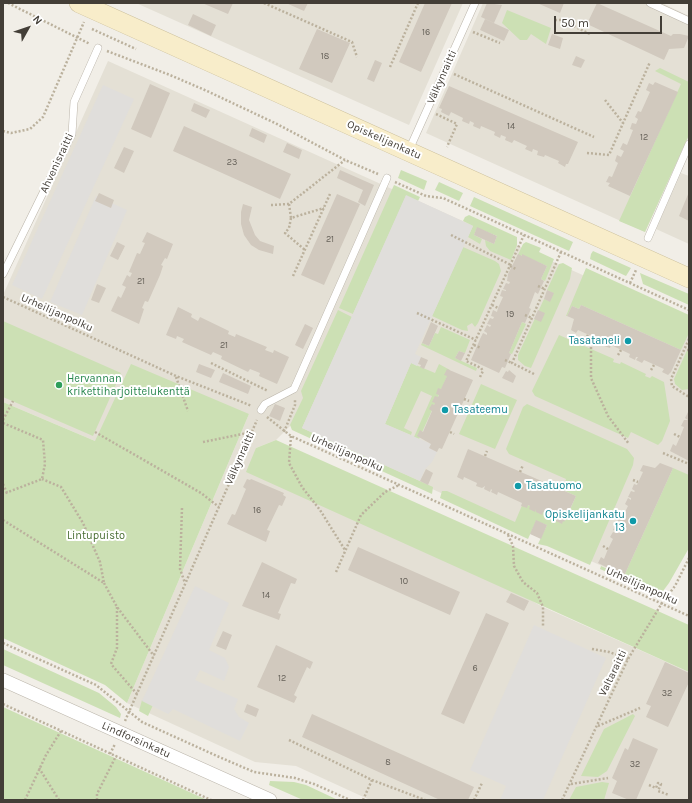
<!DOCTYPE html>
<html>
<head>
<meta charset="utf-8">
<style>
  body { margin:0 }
  #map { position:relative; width:692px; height:803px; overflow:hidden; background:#f1eee7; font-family:Karla,sans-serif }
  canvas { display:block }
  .frame { position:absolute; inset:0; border:4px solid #433e37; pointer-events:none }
  .north { position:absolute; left:8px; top:8px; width:40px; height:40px; -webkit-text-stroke:3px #fff; paint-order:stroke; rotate:50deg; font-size:11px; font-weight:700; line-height:16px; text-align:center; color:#433e37 }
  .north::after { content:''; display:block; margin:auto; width:14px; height:18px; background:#433e37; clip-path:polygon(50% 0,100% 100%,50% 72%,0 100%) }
  .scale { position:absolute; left:554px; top:16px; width:108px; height:18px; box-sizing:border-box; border:2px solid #433e37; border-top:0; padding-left:5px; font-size:12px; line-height:14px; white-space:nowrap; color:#433e37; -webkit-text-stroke:3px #fff; paint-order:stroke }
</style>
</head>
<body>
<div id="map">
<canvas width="692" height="803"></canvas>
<div class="frame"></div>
<div class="north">N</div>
<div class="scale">50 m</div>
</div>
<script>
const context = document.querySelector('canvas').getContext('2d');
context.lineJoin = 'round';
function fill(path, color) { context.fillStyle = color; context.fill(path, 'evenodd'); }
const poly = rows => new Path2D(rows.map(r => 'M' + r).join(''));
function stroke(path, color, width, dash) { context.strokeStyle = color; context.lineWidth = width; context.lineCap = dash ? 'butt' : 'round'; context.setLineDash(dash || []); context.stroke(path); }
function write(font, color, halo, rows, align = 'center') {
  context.font = font + ' Karla,sans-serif'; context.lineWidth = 4; context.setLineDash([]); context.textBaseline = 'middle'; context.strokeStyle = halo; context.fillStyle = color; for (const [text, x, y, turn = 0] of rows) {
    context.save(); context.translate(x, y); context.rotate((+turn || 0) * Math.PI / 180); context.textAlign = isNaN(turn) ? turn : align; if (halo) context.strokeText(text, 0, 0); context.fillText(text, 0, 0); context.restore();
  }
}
fill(poly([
  [136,3,463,3,409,125],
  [483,3,662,3,689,16,689,135,645,232,426,133],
  [108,61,689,323,689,518,624,576,291,425,276,440,256,448,543,607,689,672,689,800,370,800,296,766,255,762,127,703,249,414,95,441,3,402,3,295],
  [681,173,689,176,689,244,656,229]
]), '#e4e0d5');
fill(poly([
  [507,10,551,28,546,44,531,34,527,40,520,40,502,23],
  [660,68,689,82,689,135,645,232,619,221,681,84,655,71],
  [401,170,427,181,424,190,398,178],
  [439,182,463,193,459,201,435,190],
  [394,185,420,197,418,201,406,196,353,314,339,308],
  [474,197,573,242,569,251,470,206],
  [469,215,517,237,517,245,511,260,490,251,486,246,485,240,494,244,497,236,477,228,474,235,482,239,480,244,468,237,473,226,463,221,465,217],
  [526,242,541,248,539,252,554,259,545,281,541,279,547,266,522,255,519,262,515,261,523,244],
  [463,247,495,261,499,264,501,271,478,323,475,327,472,323,467,326,468,331,462,330,432,316],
  [593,251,631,268,626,276,590,259,591,254],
  [563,263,572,268,570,279,531,368,525,366,518,360,518,355,544,299,549,301,553,293,547,290,559,264],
  [586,268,689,315,689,333,681,350,581,305,579,309,572,306,567,316,566,316],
  [640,273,689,294,689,305,643,284],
  [338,310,352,317,302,428,433,487,432,494,292,430,290,425,303,398,301,391],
  [3,321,121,373,93,436,3,397],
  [522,322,526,324,512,354,509,353],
  [441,327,470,340,465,353,459,351,455,358,477,368,476,371,421,345,422,343,429,346,435,333,438,334],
  [559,335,614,359,613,362,620,364,621,362,646,374,645,376,650,378,652,376,664,382,670,421,662,441,658,445,631,432,628,438,535,396,532,391],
  [689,346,689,389,682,390,675,384,674,379],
  [411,363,435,373,439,364,450,370,419,439,414,437,432,396,421,391,404,428,412,432,411,435,385,424],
  [131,364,249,414,127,703,105,685,3,638,3,402,95,441],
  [481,384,517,400,495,449,459,434],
  [527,404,627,449,634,458,633,465,590,565,547,546,538,544,547,525,536,521,528,539,440,498,442,491,447,491,515,522,523,503,565,521,576,496,563,490,566,479,509,454,506,449,523,407],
  [276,440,689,625,689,672,246,472,256,448],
  [673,468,689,475,689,548,669,583,663,591,657,594,600,569,601,566,624,576],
  [3,649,99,693,116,707,121,714,120,718,3,665],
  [142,700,153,705,148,716,139,711],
  [3,707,207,800,3,800],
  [633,714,635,716,607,771,598,777,581,776,604,729],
  [270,781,294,782,306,785,338,800,303,800,269,785],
  [602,782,609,783,604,800,569,800,576,787]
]), '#cce0b4');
fill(poly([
  [103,85,134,99,42,299,12,285],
  [406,195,473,226,415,354,421,357,417,366,411,363,385,424,431,444,429,448,437,452,432,462,425,469,420,481,302,428],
  [96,196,127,210,82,315,50,302],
  [195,586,229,603,209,650,225,658,229,667,224,681,200,670,195,680,238,699,234,709,239,717,249,723,240,741,173,709,168,714,142,701],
  [534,625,606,658,543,800,500,800,506,786,470,770]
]), '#e0dedb');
fill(poly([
  [202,3,233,3,228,14],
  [286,3,308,3,304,11],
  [425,3,452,3,421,72,399,62],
  [487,3,502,5,494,23,481,17],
  [537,3,564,3,560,13],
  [597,3,671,36,673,34,680,34,689,36,684,48,669,49,664,60,587,24],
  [193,14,216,25,211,36,188,25],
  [485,19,509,30,504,41,480,30],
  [317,29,350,43,332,83,299,69],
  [552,34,563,38,560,49,548,45],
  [576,56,585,60,581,68,572,65],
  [375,60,382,63,374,82,367,79],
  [655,82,678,92,630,196,608,186,610,183,606,182,609,176,612,177,618,163,615,161,617,155,621,157,624,151,620,149,623,143,627,145,633,130,630,129,632,123,636,124,638,119,635,117,638,111,641,112,650,92,646,90,649,83,653,85],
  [150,84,170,93,151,138,131,129],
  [449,86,578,142,568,164,566,164,565,167,558,163,559,161,545,155,544,157,537,155,538,151,533,149,532,152,525,149,527,146,514,140,512,143,505,140,506,137,501,135,500,138,494,135,495,132,481,126,480,129,473,126,474,123,470,121,469,124,462,121,463,118,451,112,449,116,441,112,442,109,439,108],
  [194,103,210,110,206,118,191,111],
  [184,126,291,174,280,199,173,151],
  [252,128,267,135,264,143,249,136],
  [287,143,302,150,299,159,283,152],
  [124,147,134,151,124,173,114,168],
  [340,170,374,185,365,206,358,202,363,190,337,178],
  [689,192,689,221,679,216],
  [99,193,114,200,111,208,95,201],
  [337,194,360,204,324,285,301,275],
  [243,204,252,207,249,220,255,235,260,241,274,246,273,254,259,250,251,245,244,235,241,224,241,212],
  [477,227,497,236,494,244,474,235],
  [147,232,173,244,167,259,165,258,161,265,163,266,160,275,148,302,145,301,142,308,144,309,139,324,111,311,118,296,121,298,126,287,122,285,127,275,130,277,132,273,129,272,137,253,140,254,145,243,142,242],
  [117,242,125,246,118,260,110,256],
  [518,254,522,256,522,254,547,266,541,279,544,281,538,294,535,292,529,308,531,309,525,323,522,322,509,353,511,354,505,368,502,367,499,373,471,360,480,339,483,333,487,335,487,333,484,331,487,325,490,327,491,325,487,324,490,318,493,319,494,317,491,316,493,310,497,312,498,308,503,297,500,296,502,290,506,291,506,290,503,289,506,283,509,284,510,282,507,281,508,274],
  [97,284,106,288,99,303,91,300],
  [547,290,554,293,550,302,544,299],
  [581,305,681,350,671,372,668,375,662,372,664,369,644,360,642,363,636,360,638,357,636,357,635,360,629,357,630,354,611,345,610,348,604,346,605,343,604,342,602,345,596,342,598,339,578,330,576,333,571,330,574,319,567,316,572,306,579,309],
  [178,307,192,314,191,317,198,321,200,317,229,331,228,334,235,337,236,334,267,347,265,350,273,353,274,350,289,357,277,384,259,376,260,373,250,369,248,372,221,359,222,356,213,352,211,355,182,342,184,339,177,336,176,339,166,335],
  [538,310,545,313,541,322,534,319],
  [431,322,438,326,429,346,422,343],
  [305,324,313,328,303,349,295,345],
  [459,351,465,353,461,361,455,358],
  [421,357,428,360,424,369,420,367,421,365,418,364],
  [199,364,215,370,211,378,196,372],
  [447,369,473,380,442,449,439,448,437,452,429,448,431,444,417,436,420,430,423,432,432,411,429,409,432,404,434,405,435,403,432,402,435,396,438,397,439,395,436,394,438,388,441,389,447,376,444,375],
  [509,370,516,376,513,383,502,378,506,371,508,372],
  [223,373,251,386,248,394,219,382],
  [275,404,285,408,280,421,269,416],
  [688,412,689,412,689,461,670,451,673,444,676,446,680,437,684,427,681,426,684,420,688,420,685,418],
  [468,449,576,496,564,522,563,521,562,524,556,521,557,518,543,512,542,515,536,512,536,509,535,512,529,509,530,506,528,505,527,508,521,506,522,503,498,492,497,495,491,492,492,490,491,489,490,492,484,489,485,486,482,488,476,486,477,483,464,477,463,480,457,477],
  [660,463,673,468,624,576,598,563,601,557,604,559,608,549,613,539,610,537,613,532,616,533,616,531,613,530,616,524,619,526,620,524,617,523,619,517,622,518,628,506,625,504,628,498,631,500,631,498,628,497,631,491,634,492,635,491,632,489,634,484,637,485,643,472,640,471,643,465,655,468],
  [426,469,433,473,428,485,420,481],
  [247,479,250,480,251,479,284,493,283,495,286,497,282,506,279,505,267,530,270,531,266,542,227,524,232,514,235,515,246,489,243,487],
  [536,520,547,525,541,539,530,534],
  [358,547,460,592,450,615,348,570],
  [262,562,297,579,295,584,291,583,278,613,281,614,279,620,242,606],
  [511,593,529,601,524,611,506,602],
  [486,613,509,623,464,724,441,714],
  [223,631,232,635,226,650,216,646],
  [276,645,313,662,310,669,307,667,294,695,297,697,294,703,257,687],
  [665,662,689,673,689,682,668,727,646,717,651,706,646,704],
  [247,704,259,709,256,717,244,712],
  [312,714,474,787,468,800,440,800,302,737],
  [633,738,658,749,636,800,629,800,612,793,617,781,612,778,625,748,628,750]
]), '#d1c9be');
const service = poly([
  [650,3,689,21],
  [409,150,475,3],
  [648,238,689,144],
  [3,274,72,134,74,102,98,48],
  [261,410,265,404,294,389,387,178]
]);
const minor = poly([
  [3,680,270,800]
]);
const secondary = poly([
  [79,3,689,278]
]);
stroke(service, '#bbb5aa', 8);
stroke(minor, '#bbb5aa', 14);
stroke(secondary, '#cbbf9b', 20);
stroke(poly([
  [8,3,90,44],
  [264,3,352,42,357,57],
  [555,20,561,20,590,34],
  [92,29,136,49],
  [473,32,500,43],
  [107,51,170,75,207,91,277,124,345,160,378,174],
  [390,67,418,3],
  [454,74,594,137],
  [605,100,623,123],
  [436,114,457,124,447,147],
  [3,131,11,133,30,129,43,117,84,22],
  [587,153,609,155,650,62],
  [395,182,426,196,443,198,689,310],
  [289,204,291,218,324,208],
  [271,205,289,204,345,160],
  [291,218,289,228,285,233,305,250],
  [451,235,511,265],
  [510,266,516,269],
  [293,276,330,194],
  [630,283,636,270],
  [538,286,545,289],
  [3,297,176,376,252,406],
  [492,305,498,308],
  [417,313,476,340],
  [525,315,532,318],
  [689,339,671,379,672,386,689,397],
  [585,340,588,335],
  [591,343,591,378,608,416,629,444],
  [474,345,481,348],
  [687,350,689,350],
  [618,355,621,350],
  [505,360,512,363],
  [211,363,268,391],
  [651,370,654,365],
  [534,374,512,363,561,252],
  [176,377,188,411],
  [480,377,483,371,481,368,466,361,524,235],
  [464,399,469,401],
  [267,417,291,436,689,616],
  [3,420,13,401],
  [3,423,43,440,45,464,42,479,3,494],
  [95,432,201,493,219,507],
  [284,432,295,405,295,400],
  [450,432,454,434],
  [674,434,680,437],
  [291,436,289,463,302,487,320,510,345,550],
  [203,442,252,432],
  [663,453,689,464],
  [485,456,487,451],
  [520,472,523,465],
  [633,480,638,482],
  [3,484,7,493],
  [557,488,560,483],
  [182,508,180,569,185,583],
  [618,513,624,515],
  [3,520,104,583,100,562,83,523,61,487,42,479],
  [508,535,513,546,514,566,523,582,537,593,543,607,543,627],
  [603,546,608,549],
  [336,572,361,515,385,492,399,485],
  [104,583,117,607,154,656],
  [117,607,117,648,111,664,137,694],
  [3,643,96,685,142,722,217,756,254,772,295,778,314,784,350,800],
  [592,649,609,652,628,659],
  [3,704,211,800],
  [125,721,257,420],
  [598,726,640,708],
  [289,740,372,780,425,800],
  [110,754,115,744],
  [39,768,59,800],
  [571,784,608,778],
  [649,785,656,788,658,783,661,784,658,791,669,795],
  [25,800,46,755,61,731],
  [97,800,97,794,116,756],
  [363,800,372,780],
  [474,800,482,783],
  [562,800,628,659,662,603,675,586,689,558]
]), '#bbb19d', 2.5, [2, 2]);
stroke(service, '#fff', 7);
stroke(minor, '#fff', 13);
stroke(secondary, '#f8edca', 19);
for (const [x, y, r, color] of [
  [628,341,4,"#0f9aa8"],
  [59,385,4,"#2e9e5b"],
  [445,410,4,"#0f9aa8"],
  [518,486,4,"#0f9aa8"],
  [633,521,4,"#0f9aa8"]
]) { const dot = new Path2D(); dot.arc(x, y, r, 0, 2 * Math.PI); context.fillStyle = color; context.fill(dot); stroke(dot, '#fff', 1.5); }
write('9px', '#666159', null, [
  ["16",426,32],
  ["18",325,56],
  ["14",511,126],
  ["12",644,137],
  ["23",232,162],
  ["21",330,239],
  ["21",141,281],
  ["19",510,314],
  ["21",224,345],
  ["16",257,510],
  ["10",404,581],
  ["14",266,595],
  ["6",475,668],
  ["12",282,678],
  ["32",667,693],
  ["8",388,762],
  ["32",635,764]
]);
write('11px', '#433e37', '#fff', [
  ["Välkynraitti",442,77,-66],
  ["Opiskelijankatu",384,140,24],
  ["Ahvenisraitti",57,163,-65],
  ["Urheilijanpolku",57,313,24],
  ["Urheilijanpolku",347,453,24],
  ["Välkynraitti",240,458,-66],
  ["Urheilijanpolku",642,586,24],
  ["Valtaraitti",613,673,-64],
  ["Lindforsinkatu",136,740,24]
]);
write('11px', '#0d838f', '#fff', [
  ["Tasataneli",620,341],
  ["Tasateemu",453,410,"left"],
  ["Tasatuomo",526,486,"left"],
  ["Opiskelijankatu",625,515],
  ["13",625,528]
], 'right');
write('11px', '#27864d', '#fff', [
  ["Hervannan",67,379],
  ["krikettiharjoittelukenttä",67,392]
], 'left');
write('11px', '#486d31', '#fff', [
  ["Lintupuisto",96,536]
]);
</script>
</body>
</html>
